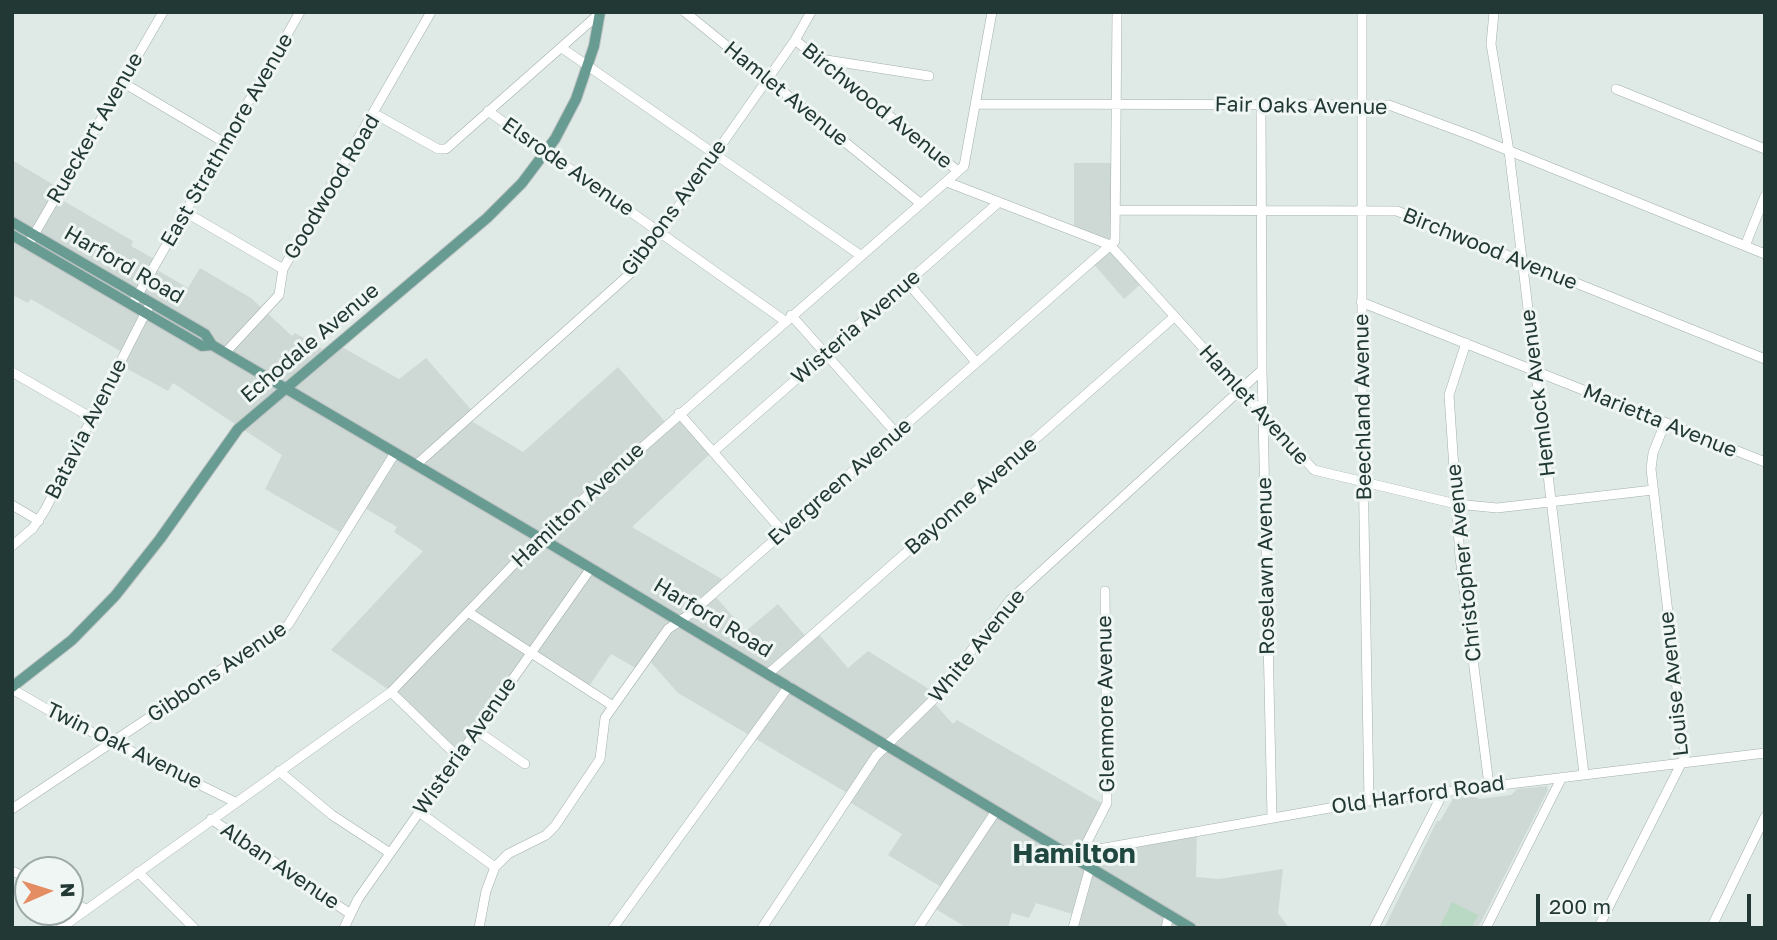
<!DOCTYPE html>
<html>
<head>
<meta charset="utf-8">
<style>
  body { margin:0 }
  #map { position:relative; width:1777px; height:940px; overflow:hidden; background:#dfe9e6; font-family:"Golos Text",sans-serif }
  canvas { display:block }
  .frame { position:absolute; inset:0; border:14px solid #223834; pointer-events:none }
  .north { position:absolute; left:14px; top:856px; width:70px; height:70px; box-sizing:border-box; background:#eff6f3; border:2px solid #9daaa7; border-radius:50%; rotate:87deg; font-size:19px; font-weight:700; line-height:28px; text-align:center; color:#223834 }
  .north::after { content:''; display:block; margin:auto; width:24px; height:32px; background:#e58d62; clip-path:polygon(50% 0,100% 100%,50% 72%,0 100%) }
  .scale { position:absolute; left:1536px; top:894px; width:215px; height:32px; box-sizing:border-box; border:4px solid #223834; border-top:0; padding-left:9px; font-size:21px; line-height:24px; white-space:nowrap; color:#223834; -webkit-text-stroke:5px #eff6f3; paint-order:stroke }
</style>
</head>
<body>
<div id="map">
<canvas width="1777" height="940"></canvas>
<div class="frame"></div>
<div class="north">N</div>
<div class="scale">200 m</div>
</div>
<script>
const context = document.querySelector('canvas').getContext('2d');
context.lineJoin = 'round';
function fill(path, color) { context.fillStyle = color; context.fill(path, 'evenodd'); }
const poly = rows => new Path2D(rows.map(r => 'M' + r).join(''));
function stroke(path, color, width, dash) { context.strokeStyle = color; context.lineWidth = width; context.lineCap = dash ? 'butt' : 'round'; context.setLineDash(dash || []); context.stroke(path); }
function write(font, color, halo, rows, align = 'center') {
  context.font = font + ' "Golos Text",sans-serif'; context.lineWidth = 6; context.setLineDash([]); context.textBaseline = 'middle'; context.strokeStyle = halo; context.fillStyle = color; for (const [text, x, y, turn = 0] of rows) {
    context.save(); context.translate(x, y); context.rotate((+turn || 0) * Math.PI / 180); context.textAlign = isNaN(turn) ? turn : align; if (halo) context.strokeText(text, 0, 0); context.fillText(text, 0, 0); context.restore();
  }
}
fill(poly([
  [12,160,59,188,55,196,133,241,131,246,156,260,152,267,188,288,200,268,251,298,292,336,295,333,330,353,340,346,399,379,426,358,474,413,468,419,523,452,618,367,667,424,680,413,712,452,632,527,727,582,713,594,746,631,778,604,807,638,816,631,848,668,868,651,937,694,932,701,953,724,957,720,1105,805,1081,851,1197,829,1196,877,1219,879,1283,869,1278,913,1289,928,1076,928,1076,915,1036,903,1029,918,1012,913,1008,928,967,928,931,906,943,888,888,855,902,834,846,800,849,794,678,693,648,659,639,670,611,654,587,689,531,652,455,760,388,696,392,692,331,650,423,551,394,532,397,527,363,507,345,535,265,489,282,455,173,383,168,391,122,366,127,355,31,299,28,303,12,295],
  [1074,163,1117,163,1117,253,1143,282,1124,299,1091,261,1108,247,1074,233],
  [1547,786,1548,790,1478,928,1384,928,1437,821,1440,821,1454,797,1471,795,1479,799,1511,795,1517,789]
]), '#ced9d5');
fill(poly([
  [1452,902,1478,915,1472,928,1439,928]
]), '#bad9c5');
const minor = poly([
  [685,12,920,203],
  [1362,12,1362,405,1369,801],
  [1494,12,1491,44,1509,151,1584,774],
  [795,40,958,171],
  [562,48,860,255],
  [820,59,929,76],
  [122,82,225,143],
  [1616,89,1765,149],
  [978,104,1389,105,1475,137,1765,254],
  [1261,105,1262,370,1272,817],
  [488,111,785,321],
  [375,114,438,149,446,149,600,13],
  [947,182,1110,245,1314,470,1456,504,1497,508,1653,490],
  [1117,210,1397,211,1765,359],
  [185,212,283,269],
  [31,240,163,12],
  [1745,246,1765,196],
  [907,282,976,362],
  [1361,302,1765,462],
  [132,305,300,12],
  [791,315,896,433],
  [1466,343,1449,395,1460,557,1489,785],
  [225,353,279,295,283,269,431,12],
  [12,372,92,418],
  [679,413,783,532],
  [713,452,999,202],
  [416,465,633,271,795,40,811,12],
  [12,505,39,521],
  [12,546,33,528,45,510,148,308],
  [468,612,613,706],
  [768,674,1174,317],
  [12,689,57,715,235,802],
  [391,692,457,756],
  [476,730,525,764],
  [279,771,332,815,390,853],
  [12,809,288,625,395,453],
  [419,812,495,867],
  [211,819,349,913],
  [1082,852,1107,803,1105,591],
  [1076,858,1082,852,1369,801,1765,753],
  [12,871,28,878],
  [138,872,194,928],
  [70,899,85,909],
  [61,928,391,692,540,537,964,166,992,12],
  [344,928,358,899,591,568],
  [479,928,486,891,495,867,508,854,546,835,555,826,600,759,605,718,668,629,690,614,1115,241,1117,12],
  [613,928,789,686],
  [762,928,876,756,936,697,1010,600,1262,370],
  [918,928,996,811],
  [1073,928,1090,867],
  [1166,928,1169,915],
  [1374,928,1444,791],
  [1486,928,1562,777],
  [1598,928,1685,756,1651,469,1653,453,1665,423],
  [1711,928,1765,817]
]);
const major = poly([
  [12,222,205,334,212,345,547,542,1191,928],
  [12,235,202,346,212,345],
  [12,687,72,640,115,596,160,539,238,429,487,218,522,183,555,139,576,99,594,46,600,12]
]);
stroke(minor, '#a3b0ad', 10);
stroke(major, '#bdc3c2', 12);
stroke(minor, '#fff', 9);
stroke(major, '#689b92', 10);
write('21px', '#223834', '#eff6f3', [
  ["Hamlet Avenue",786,94,39],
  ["Birchwood Avenue",877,106,39],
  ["Fair Oaks Avenue",1301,106,1],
  ["Rueckert Avenue",95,128,-60],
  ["East Strathmore Avenue",227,140,-60],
  ["Elsrode Avenue",568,167,35],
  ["Goodwood Road",332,187,-59],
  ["Gibbons Avenue",674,208,-54],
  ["Birchwood Avenue",1490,249,22],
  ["Harford Road",124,265,30],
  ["Wisteria Avenue",856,327,-41],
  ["Echodale Avenue",310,343,-40],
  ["Hemlock Avenue",1538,393,-97],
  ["Hamlet Avenue",1254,405,48],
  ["Beechland Avenue",1363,407,-91],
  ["Marietta Avenue",1660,421,22],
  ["Batavia Avenue",86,429,-63],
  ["Evergreen Avenue",840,482,-41],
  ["Bayonne Avenue",971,496,-41],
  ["Hamilton Avenue",578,505,-43],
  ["Christopher Avenue",1464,563,-96],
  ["Roselawn Avenue",1266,566,-91],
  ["Harford Road",713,618,31],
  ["White Avenue",977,646,-51],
  ["Gibbons Avenue",217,672,-34],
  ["Louise Avenue",1674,684,-96],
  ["Glenmore Avenue",1106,704,-91],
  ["Twin Oak Avenue",124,746,26],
  ["Wisteria Avenue",465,746,-55],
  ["Old Harford Road",1418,795,-8],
  ["Alban Avenue",280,866,34]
]);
write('bold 28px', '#204841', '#eff6f3', [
  ["Hamilton",1074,854]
]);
</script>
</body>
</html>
